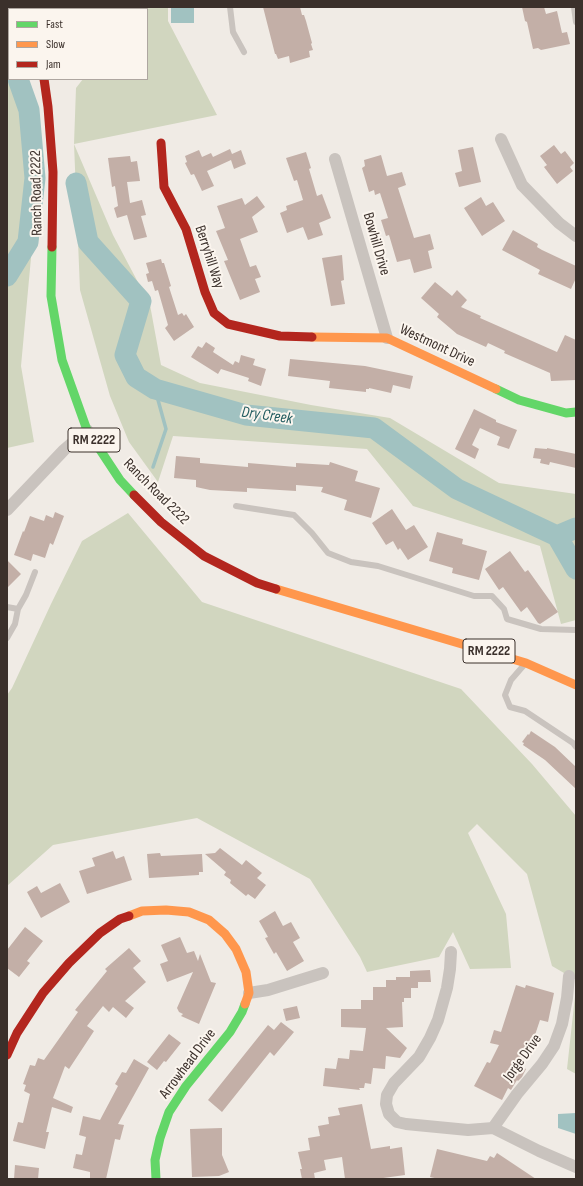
<!DOCTYPE html>
<html>
<head>
<meta charset="utf-8">
<style>
  body { margin:0 }
  #map { position:relative; width:583px; height:1186px; overflow:hidden; background:#f0ebe5; font-family:"Sofia Sans Condensed",sans-serif }
  canvas { display:block }
  .frame { position:absolute; inset:0; border:8px solid #3b302b; pointer-events:none }
  .legend { position:absolute; left:8px; top:8px; width:140px; height:72px; box-sizing:border-box; background:#fbf5ee; border:1px solid #aea6a0; margin:0; padding:5px 7px; list-style:none; font-size:12px; color:#3b302b }
  .legend li { display:flex; align-items:center; gap:8px; height:20px }
  .legend b { width:20px; border:1px solid #aea6a0 }
</style>
</head>
<body>
<div id="map">
<canvas width="583" height="1186"></canvas>
<div class="frame"></div>
<ul class="legend">
<li><b style="height:5px;background:#63d668"></b>Fast</li>
<li><b style="height:5px;background:#ff974d"></b>Slow</li>
<li><b style="height:5px;background:#b3261e"></b>Jam</li>
</ul>
</div>
<script>
const context = document.querySelector('canvas').getContext('2d');
context.lineJoin = 'round';
function fill(path, color) { context.fillStyle = color; context.fill(path, 'evenodd'); }
const poly = rows => new Path2D(rows.map(r => 'M' + r).join(''));
function stroke(path, color, width, dash) { context.strokeStyle = color; context.lineWidth = width; context.lineCap = dash ? 'butt' : 'round'; context.setLineDash(dash || []); context.stroke(path); }
function write(font, color, halo, rows, align = 'center') {
  context.font = font + ' "Sofia Sans Condensed",sans-serif'; context.lineWidth = 4; context.setLineDash([]); context.textBaseline = 'middle'; context.strokeStyle = halo; context.fillStyle = color; for (const [text, x, y, turn = 0] of rows) {
    context.save(); context.translate(x, y); context.rotate((+turn || 0) * Math.PI / 180); context.textAlign = isNaN(turn) ? turn : align; if (halo) context.strokeText(text, 0, 0); context.fillText(text, 0, 0); context.restore();
  }
}
fill(poly([
  [66,7,168,7,168,21,217,115,74,144,113,235,150,305,161,365,200,383,311,405,390,418,499,483,576,494,576,620,561,624,540,546,413,506,367,449,173,436,158,482,129,442,110,396,80,290,74,144,76,88,83,79,147,79,147,9,65,9],
  [7,22,9,28,9,79,24,79,34,151,31,258,21,366,34,442,7,448],
  [128,513,202,602,461,689,532,764,576,816,576,980,552,966,527,874,477,824,468,833,506,914,511,968,470,969,453,932,439,957,367,972,360,957,310,879,197,818,53,845,7,886,7,695,12,688,51,604,82,541],
  [576,987,576,1074,567,1069]
]), '#d1d6bf');
fill(poly([
  [171,7,194,7,194,23,171,23],
  [576,1113,576,1134,558,1128,558,1114]
]), '#a1c2c1');
stroke(poly([
  [153,467,166,429,155,389]
]), '#a1c2c1', 3.5);
stroke(poly([
  [7,50,9,56],
  [76,183,88,242,141,301,125,355,136,377,155,389,246,415,374,428,457,489,557,536,576,569],
  [7,276,28,242,35,178,29,110,18,79],
  [557,536,576,528]
]), '#a1c2c1', 21);
fill(poly([
  [263,7,300,7,302,15,304,15,306,21,312,43,311,44,313,50,309,51,310,57,290,63,289,56,278,59,276,54,275,54],
  [522,7,544,7,546,14,557,11,562,33,567,32,570,44,541,50,538,48,533,49,527,22,525,21],
  [554,145,561,154,565,151,574,163,570,167,573,171,557,184,544,167,547,165,540,156],
  [473,147,481,182,459,187,455,173,462,171,458,150],
  [230,149,232,154,241,150,246,164,234,169,231,160,207,171,214,186,202,191,194,174,191,175,185,163,187,162,185,156,199,150,202,157,211,153,213,157],
  [306,152,311,168,309,169,317,196,322,194,331,218,319,223,323,235,308,240,303,227,287,233,280,213,287,210,286,206,303,200,297,180,294,181,286,158],
  [381,155,387,176,402,172,406,185,398,188,414,238,430,234,434,249,428,251,432,268,414,273,410,259,397,262,389,235,386,236,381,220,388,218,380,193,375,195,374,190,369,192,362,168,365,166,364,160],
  [130,156,131,162,137,161,140,181,127,182,130,203,142,200,146,215,141,216,147,237,134,240,127,215,117,218,114,208,118,206,115,186,112,187,108,158],
  [257,196,265,207,252,217,258,232,240,239,250,267,256,265,261,277,255,279,260,292,240,300,224,261,228,260,216,231,225,228,217,206,242,198,245,205],
  [481,197,486,206,493,202,505,221,482,236,464,208],
  [513,230,538,244,537,247,542,250,576,266,576,278,571,289,538,274,540,270,502,250],
  [342,255,344,280,341,281,345,304,331,306,322,258],
  [161,259,162,263,164,263,171,286,169,287,178,315,182,313,184,316,186,314,194,327,174,341,165,328,168,325,158,290,155,291,152,281,148,282,146,274,149,273,146,263],
  [435,282,452,296,457,290,467,300,461,307,481,316,480,318,557,352,565,335,576,340,576,380,551,381,550,373,504,353,505,351,488,343,486,347,457,334,437,317,439,314,421,298],
  [206,342,215,348,213,352,233,365,235,361,239,363,241,355,255,359,253,365,266,369,261,386,248,381,249,378,221,369,218,374,191,357,198,346,202,348],
  [290,359,365,366,413,376,410,389,393,385,391,393,369,388,369,389,366,389,366,392,329,388,330,381,288,376],
  [474,409,496,420,496,422,517,430,509,449,497,445,500,437,480,428,472,445,479,449,475,459,455,449],
  [535,448,547,449,547,448,576,454,576,468,550,462,549,465,540,463,541,459,533,458],
  [176,456,200,458,200,463,248,467,248,463,296,467,296,463,329,465,330,462,358,471,355,481,380,488,371,518,344,510,347,500,321,492,323,487,296,485,296,491,247,488,247,492,210,490,196,487,196,480,174,478],
  [392,509,406,530,414,525,428,547,408,560,400,548,398,550,393,541,386,545,372,523],
  [55,512,64,516,53,545,50,543,45,558,33,554,31,561,14,555,23,531,24,532,30,516,44,521,46,515,53,518],
  [437,532,463,539,462,544,487,551,479,580,452,573,453,568,429,561],
  [510,551,525,572,528,570,558,612,540,624,538,623,527,607,521,612,503,587,499,590,485,569],
  [7,560,21,574,7,588],
  [531,731,555,747,576,767,576,789,545,760,523,745,524,743,522,742,528,734,529,735],
  [220,848,242,865,246,860,262,873,257,878,266,885,255,899,248,894,246,896,230,883,231,880,224,875,226,872,205,854,215,853],
  [113,851,116,859,124,856,132,880,87,894,79,871,95,866,92,858],
  [160,853,161,856,202,854,203,872,199,872,199,875,149,878,147,854],
  [60,883,70,902,41,918,27,892,37,886,41,893],
  [275,911,283,926,291,922,300,938,293,942,304,961,287,971,276,952,274,954,265,938,268,937,259,921],
  [25,927,43,941,27,961,30,963,19,977,7,968,7,950],
  [180,937,187,953,194,951,198,961,200,954,211,982,216,983,199,1024,181,1016,183,1014,179,1012,177,1008,193,972,167,982,160,964,168,961,161,945],
  [129,948,141,961,133,968,146,982,125,1001,134,1008,126,1018,113,1007,109,1012,103,1006,87,1026,94,1031,69,1069,65,1066,53,1098,73,1107,71,1113,52,1107,46,1132,49,1132,45,1149,13,1141,18,1122,23,1123,30,1094,24,1091,26,1085,23,1084,30,1065,35,1066,38,1058,44,1060,78,1012,75,1010,107,971,105,969],
  [430,970,431,982,418,982,418,988,411,988,411,998,404,998,404,1002,402,1002,403,1027,386,1028,407,1048,400,1058,386,1056,385,1069,373,1068,371,1084,365,1083,364,1088,359,1088,360,1090,323,1086,325,1068,336,1069,338,1058,349,1059,350,1050,363,1051,366,1028,341,1027,341,1009,361,1009,361,1000,373,1000,373,987,386,987,386,980,396,980,396,977,410,977,410,971],
  [516,985,525,988,526,985,554,993,548,1022,540,1020,532,1044,529,1043,522,1067,526,1069,522,1077,518,1081,517,1080,511,1090,508,1088,502,1100,474,1086,487,1062,490,1063,499,1045,490,1043,494,1030,501,1032],
  [297,1006,300,1018,286,1021,283,1009],
  [281,1022,294,1032,274,1056,270,1052,222,1112,208,1100,268,1025,274,1030],
  [169,1034,181,1043,166,1062,164,1061,157,1070,147,1062],
  [134,1059,149,1068,118,1124,124,1125,120,1140,115,1139,106,1179,90,1179,90,1172,73,1168,76,1154,82,1155,86,1137,79,1135,83,1116,100,1120,118,1086,115,1084,122,1072,126,1073],
  [362,1104,371,1149,390,1146,390,1149,402,1147,405,1175,376,1179,345,1179,342,1157,324,1160,326,1170,314,1173,315,1179,302,1179,300,1169,302,1169,298,1152,310,1150,308,1138,320,1136,318,1126,329,1124,328,1117,340,1115,338,1108],
  [222,1128,222,1155,229,1172,219,1176,192,1177,190,1129],
  [437,1149,487,1161,490,1156,494,1158,497,1153,536,1179,439,1179,430,1177],
  [15,1165,39,1168,38,1179,14,1179]
]), '#c3afa7');
stroke(poly([
  [230,7,233,32,244,52],
  [574,7,576,22],
  [236,506,294,515,312,533,328,553,351,562,378,566,474,596,492,596,504,609,507,619,541,629,576,630],
  [7,607,18,609,26,595,35,572],
  [7,638,15,624,18,609],
  [524,665,511,680,505,695,510,707,525,711,573,743,576,747]
]), '#c9c3be', 6);
stroke(poly([
  [501,139,522,185,559,223,576,236],
  [335,159,387,338],
  [7,510,64,450,87,430],
  [451,952,450,969,447,988,438,1020,430,1038,419,1057,394,1083,387,1095,386,1104,389,1114,397,1122,406,1124,468,1130,493,1128,539,1151,576,1167],
  [249,993,268,990,323,973],
  [493,1128,517,1094,542,1064,554,1046,562,1024,567,998,569,976]
]), '#c9c3be', 12);
stroke(poly([
  [52,247,51,296,62,360,87,430,120,480,134,495],
  [496,389,519,400,566,413,576,412],
  [156,1179,155,1160,160,1138,169,1112,186,1086,230,1032,242,1012,245,1004]
]), '#63d668', 9);
stroke(poly([
  [25,7,26,9],
  [312,337,387,338,496,389],
  [276,589,526,663,576,685],
  [129,916,142,911,166,910,189,912,209,920,225,934,236,949,246,972,249,993,245,1004]
]), '#ff974d', 9);
stroke(poly([
  [44,79,48,107,53,172,52,247],
  [161,143,164,187,186,229,205,292,214,313,228,324,280,336,312,337],
  [134,495,161,522,204,556,257,583,276,589],
  [7,1055,17,1033,43,993,69,963,100,933,120,919,129,916]
]), '#b3261e', 9);
for (const [x, y, w] of [
  [94,440,52],
  [489,651,52]
]) { const box = new Path2D(); box.roundRect(x - w / 2, y - 12, w, 24, 3); context.fillStyle = '#fbf5ee'; context.fill(box); stroke(box, '#3b302b', 1); }
write('bold 14px', '#3b302b', null, [
  ["RM 2222",94,440],
  ["RM 2222",489,651]
]);
write('15px', '#3b302b', '#fbf5ee', [
  ["Ranch Road 2222",37,193,-91],
  ["Bowhill Drive",376,244,74],
  ["Berryhill Way",209,257,72],
  ["Westmont Drive",437,346,25],
  ["Ranch Road 2222",156,492,45],
  ["Jorge Drive",523,1058,-54],
  ["Arrowhead Drive",188,1064,-53]
]);
write('italic 16px', '#1f5a5e', '#fbf5ee', [
  ["Dry Creek",267,416,8]
]);
</script>
</body>
</html>
